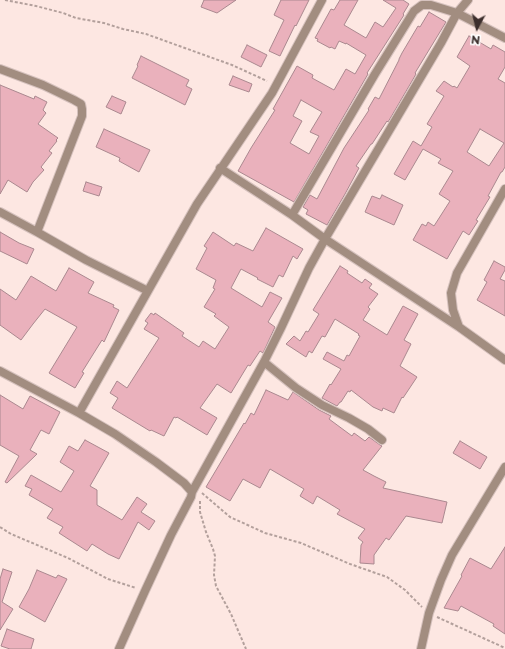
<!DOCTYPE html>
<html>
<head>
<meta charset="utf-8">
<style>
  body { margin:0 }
  #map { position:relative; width:505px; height:649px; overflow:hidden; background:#fde7e2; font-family:Montserrat,sans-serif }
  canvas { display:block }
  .north { position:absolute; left:457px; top:8px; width:40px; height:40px; -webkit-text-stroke:3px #fff; paint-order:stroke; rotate:187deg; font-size:11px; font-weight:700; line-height:16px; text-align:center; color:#3c2e2c }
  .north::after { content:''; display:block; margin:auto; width:14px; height:18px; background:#3c2e2c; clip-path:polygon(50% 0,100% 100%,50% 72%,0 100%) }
</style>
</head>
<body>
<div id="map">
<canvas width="505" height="649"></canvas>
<div class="north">N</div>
</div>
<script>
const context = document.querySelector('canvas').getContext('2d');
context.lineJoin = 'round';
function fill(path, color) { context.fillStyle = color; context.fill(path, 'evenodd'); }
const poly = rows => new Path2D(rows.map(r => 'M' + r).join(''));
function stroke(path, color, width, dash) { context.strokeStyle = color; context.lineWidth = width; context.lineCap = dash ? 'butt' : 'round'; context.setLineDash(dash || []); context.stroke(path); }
const building = poly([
  [204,0,236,0,217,13,201,7,204,0],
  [281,0,309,0,296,26,295,25,280,56,269,51,284,20,274,15,281,0],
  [340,0,358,0,344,25,366,38,375,22,383,27,396,8,383,0,403,0,409,4,403,14,404,15,367,73,368,74,294,202,238,171,251,148,275,110,273,109,297,66,313,75,312,78,334,90,346,69,355,74,366,55,346,43,346,44,339,41,335,49,331,47,330,48,317,41,318,39,315,38,331,9,334,10,340,0],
  [301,100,322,112,310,132,319,136,309,154,290,143,302,121,293,116,301,100],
  [429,12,446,22,415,73,416,74,412,81,391,117,388,122,387,121,372,144,371,144,356,166,359,168,345,194,327,225,306,214,308,210,303,207,310,195,317,199,344,148,369,110,368,109,375,97,379,99,399,60,399,59,402,53,418,26,420,27,429,12],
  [469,36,491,49,493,45,505,52,505,67,498,79,505,83,505,167,502,172,501,172,488,196,490,197,476,220,478,221,469,235,463,231,447,259,413,240,422,224,426,226,428,222,434,226,450,201,439,194,453,171,438,163,441,159,423,149,405,180,394,174,413,141,421,146,432,127,427,124,444,96,436,91,444,81,453,87,454,86,457,88,470,66,457,57,469,36],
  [480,129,504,143,489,166,467,152,480,129],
  [247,45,267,55,261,67,241,57,247,45],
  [141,56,189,80,186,86,192,89,185,105,132,78,138,66,137,65,141,56],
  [233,76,252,84,249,92,229,85,233,76],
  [0,85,34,99,35,96,47,102,43,110,46,113,38,124,58,138,56,140,57,141,49,151,52,153,41,167,44,170,33,182,27,192,8,180,0,194,0,85],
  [112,96,126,102,121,114,106,107,112,96],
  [104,129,150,150,139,172,119,161,120,158,96,147,104,129],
  [86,182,102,187,99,196,83,191,86,182],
  [382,195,403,205,394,225,365,212,372,196,380,199,382,195],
  [266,228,303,249,297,259,293,256,283,277,279,275,273,287,257,279,258,278,241,269,231,288,262,307,270,292,282,298,268,322,275,327,263,353,260,351,250,366,248,365,231,393,217,384,200,408,217,418,207,435,177,417,176,418,174,417,164,436,151,430,150,431,112,408,118,398,110,393,117,381,127,388,159,338,144,329,148,323,145,321,151,313,154,315,155,313,184,333,182,336,199,347,203,341,215,349,229,327,214,316,216,314,204,307,215,289,213,288,216,280,196,269,207,248,204,246,213,232,234,246,236,243,253,251,266,228],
  [0,232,19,243,34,249,27,264,0,251,0,232],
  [494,261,505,267,505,270,500,279,505,281,505,316,477,300,487,282,484,280,494,261],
  [340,266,348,271,347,273,362,283,365,279,372,284,369,288,378,294,368,307,370,309,363,320,387,335,403,306,418,314,404,340,411,344,400,366,417,377,403,398,402,397,394,413,383,408,382,411,373,407,351,390,350,392,348,391,341,402,340,402,337,406,322,398,330,384,331,385,341,369,323,359,327,352,344,361,347,355,349,356,360,336,358,335,359,334,335,319,325,337,322,336,312,353,309,351,306,357,286,344,294,336,300,341,306,331,308,332,319,314,313,310,340,266],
  [69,268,94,282,88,293,114,305,113,307,119,310,104,342,102,340,82,372,84,373,75,388,49,373,77,327,45,309,33,324,21,340,0,325,0,289,16,300,31,276,56,291,69,268],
  [266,390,288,400,293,392,319,410,331,416,329,419,352,436,354,433,365,441,369,437,380,445,382,446,363,470,374,476,386,482,383,488,447,502,442,523,406,516,389,540,386,538,374,555,374,564,360,563,361,545,363,542,358,538,365,529,337,514,340,510,317,496,313,504,300,496,304,489,270,469,260,488,243,479,230,501,206,487,244,423,245,424,251,413,254,415,266,390],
  [0,395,23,409,30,396,60,412,49,434,41,430,30,450,37,454,7,483,5,482,19,456,0,445,0,395],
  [85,440,109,453,90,486,97,490,97,505,122,520,137,497,147,504,141,512,155,521,149,530,138,522,119,559,108,554,92,544,87,551,59,533,63,527,47,518,53,509,29,495,32,489,25,486,31,475,61,492,74,471,60,462,69,446,78,451,85,440],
  [460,441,487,457,480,469,453,453,460,441],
  [505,547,505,634,493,626,494,624,461,606,458,611,444,608,462,576,461,575,470,558,491,569,505,547],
  [3,569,12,572,2,602,13,609,0,630,0,579,3,569],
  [37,570,56,578,58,575,67,579,45,622,19,607,29,589,37,570],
  [7,629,34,639,31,649,10,649,1,646,7,629]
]);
fill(building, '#eab1bc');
stroke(building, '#aa888f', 1);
const minor = poly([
  [0,69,43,85,74,100,81,104,82,109,82,116,37,232],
  [220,168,292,215,325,239,459,327,505,360],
  [0,212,37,232,86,260,148,291],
  [292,215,375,74,414,11,422,5,431,5,457,13,505,38],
  [459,327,453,310,451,293,457,273,505,189],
  [264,362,296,388,322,405,349,418,368,429,382,440],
  [0,371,79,413,115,434,156,462,184,483,192,492,191,497,171,535,145,591,119,649],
  [79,413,197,204,272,93,322,0],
  [192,492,264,362,281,328,309,268,325,239,441,43,457,13,468,0],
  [421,649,429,613,441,580,452,555,505,467]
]);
stroke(minor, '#d6c2be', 10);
stroke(poly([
  [5,0,36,6,63,13,76,18,104,23,123,29,146,34,232,65,267,81],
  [202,493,230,517,265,533,301,543,350,564,387,577,405,590,422,607],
  [200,501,200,512,206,532,213,549,215,556,214,575,216,586,231,614,246,649],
  [0,527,11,534,68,558,108,579,136,588],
  [437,617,505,648]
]), '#b3a09c', 2, [3, 2]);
stroke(minor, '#a28d80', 8);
</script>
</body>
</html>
